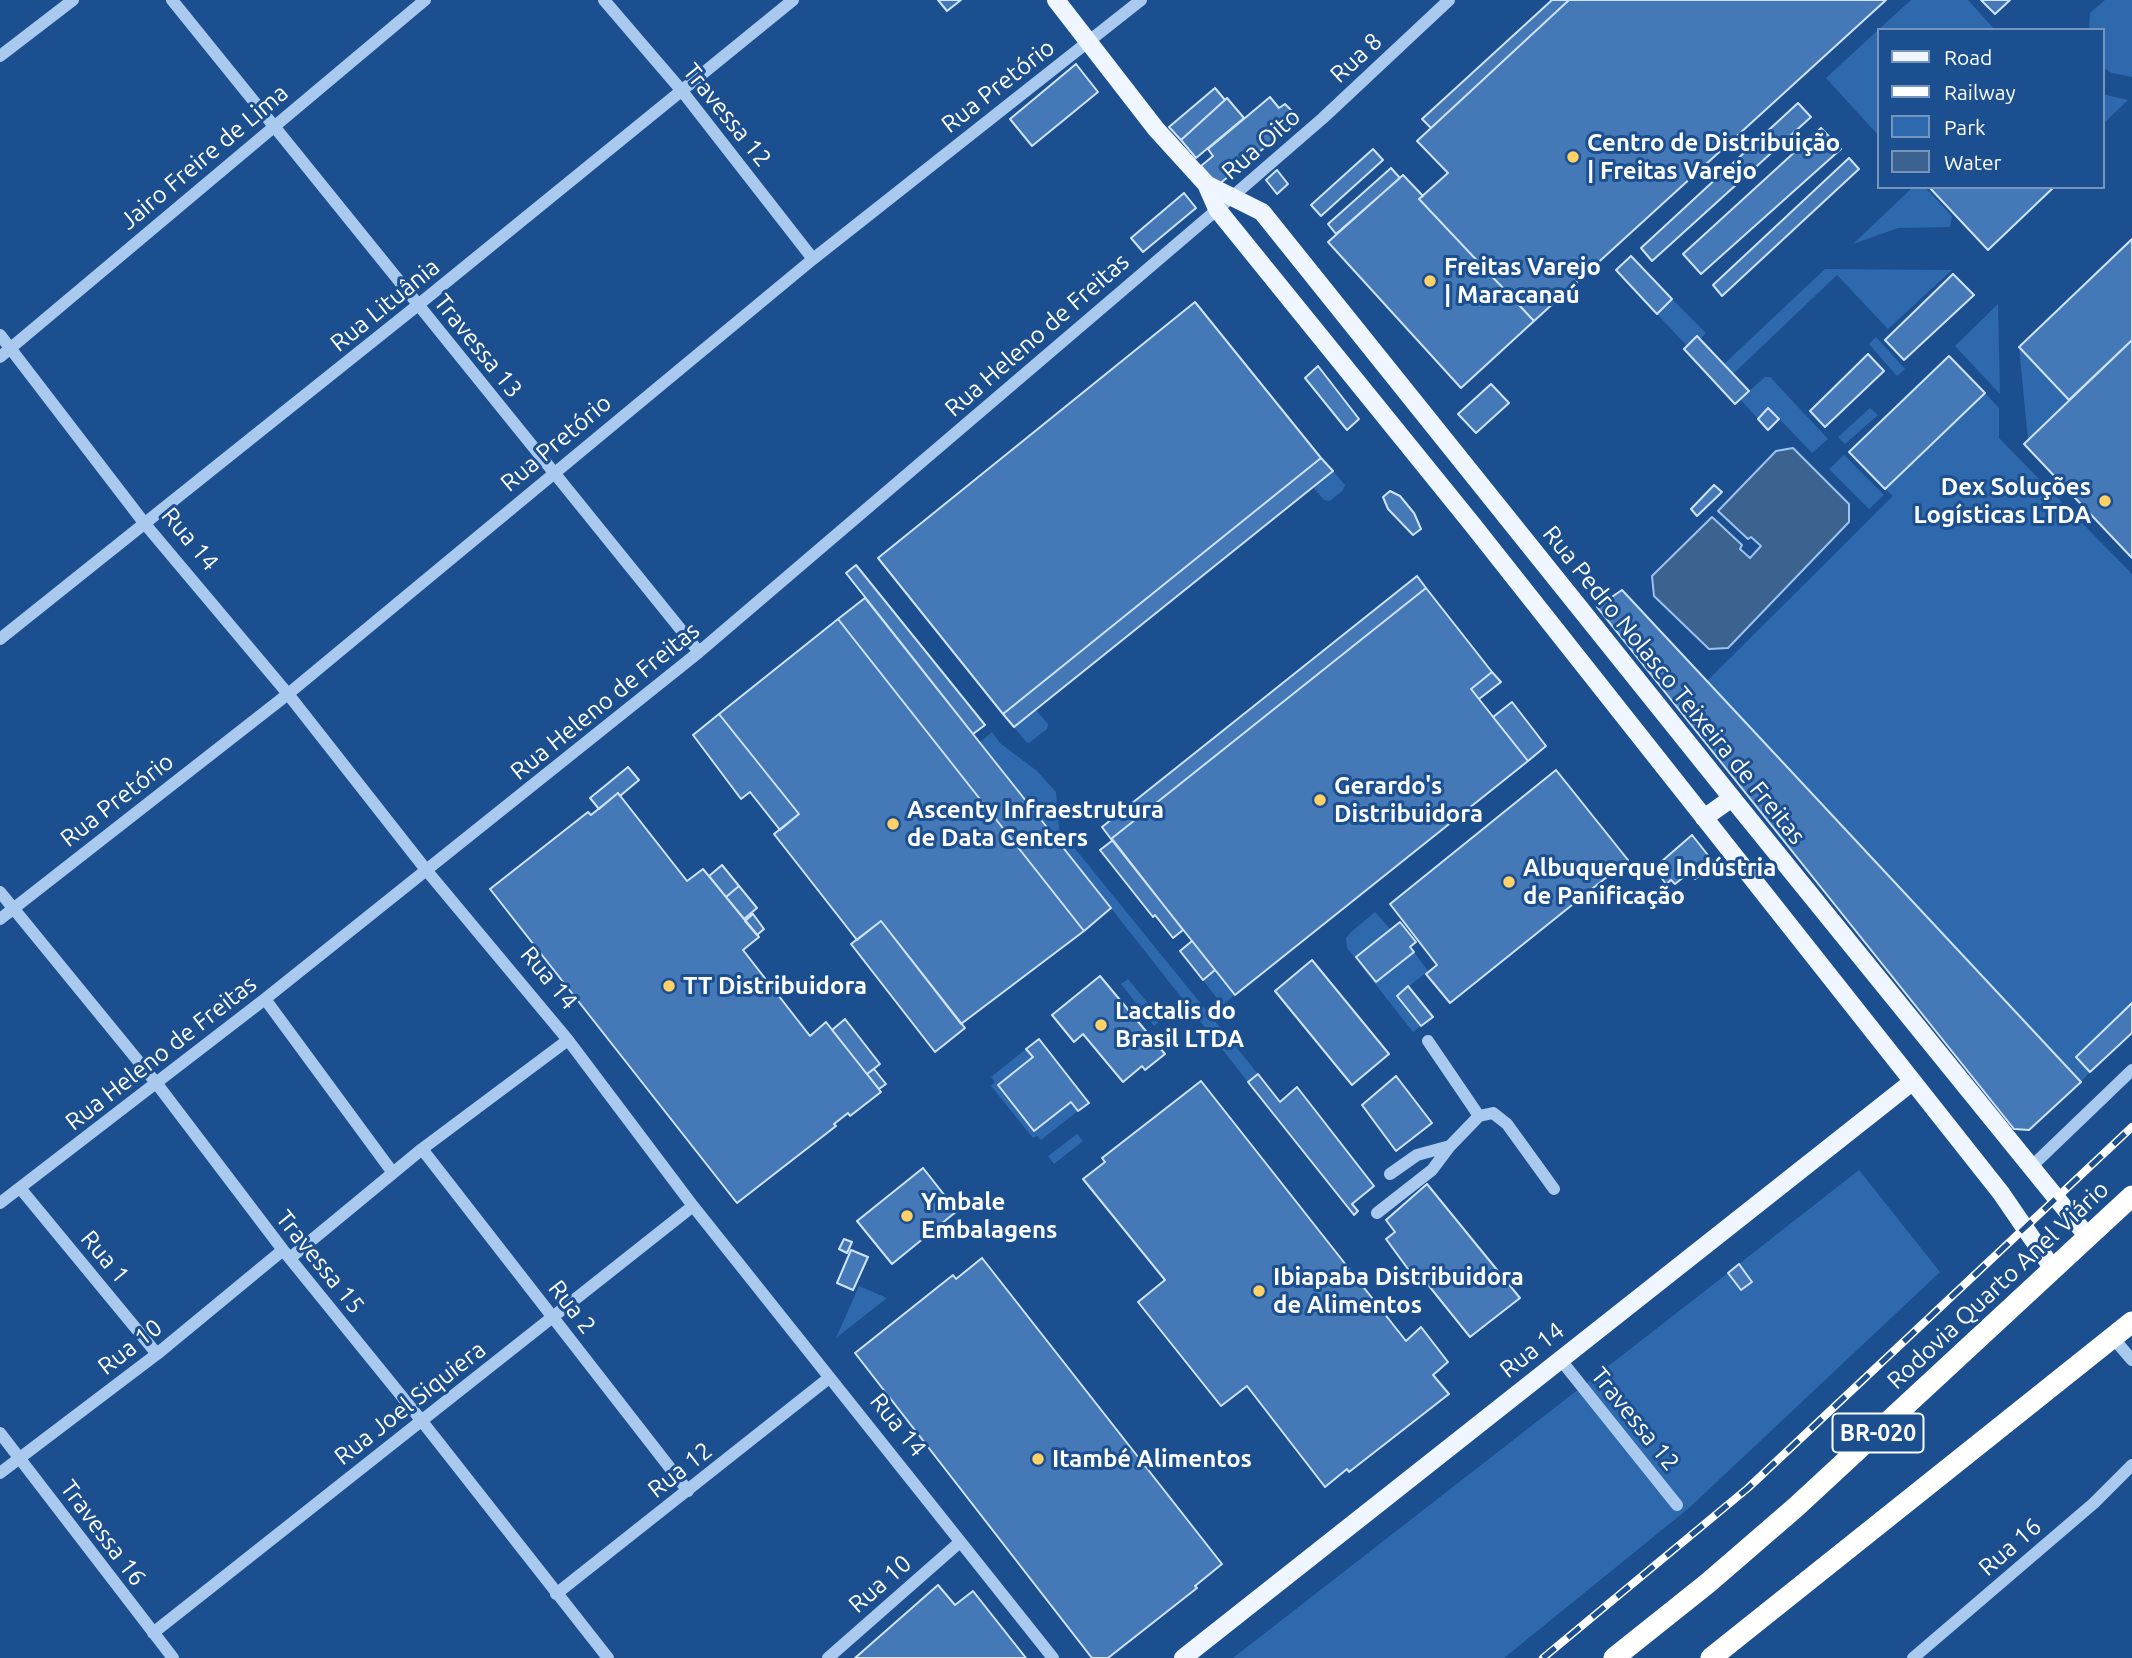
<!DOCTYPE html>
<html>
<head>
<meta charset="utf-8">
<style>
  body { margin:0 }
  #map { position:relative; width:2132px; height:1658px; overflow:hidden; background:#1b4f8f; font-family:Ubuntu,sans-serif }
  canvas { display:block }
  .legend { position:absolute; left:1877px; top:28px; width:228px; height:161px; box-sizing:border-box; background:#1b4f8f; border:2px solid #7695bc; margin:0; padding:9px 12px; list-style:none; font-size:21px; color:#fff }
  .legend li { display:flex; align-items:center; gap:14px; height:35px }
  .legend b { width:35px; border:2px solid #7695bc }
</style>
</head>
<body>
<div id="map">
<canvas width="2132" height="1658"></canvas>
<ul class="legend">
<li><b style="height:9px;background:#f0f6ff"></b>Road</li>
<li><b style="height:9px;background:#fff"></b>Railway</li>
<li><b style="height:19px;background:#2e69ad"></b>Park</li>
<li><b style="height:19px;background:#3c6290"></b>Water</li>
</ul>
</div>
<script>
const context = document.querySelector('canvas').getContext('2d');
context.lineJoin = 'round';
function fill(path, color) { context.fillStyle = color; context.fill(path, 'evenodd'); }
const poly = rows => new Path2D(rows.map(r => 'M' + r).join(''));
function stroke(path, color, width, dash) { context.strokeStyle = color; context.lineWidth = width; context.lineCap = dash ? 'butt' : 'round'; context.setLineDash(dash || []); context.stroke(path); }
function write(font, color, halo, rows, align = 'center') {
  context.font = font + ' Ubuntu,sans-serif'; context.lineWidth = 6; context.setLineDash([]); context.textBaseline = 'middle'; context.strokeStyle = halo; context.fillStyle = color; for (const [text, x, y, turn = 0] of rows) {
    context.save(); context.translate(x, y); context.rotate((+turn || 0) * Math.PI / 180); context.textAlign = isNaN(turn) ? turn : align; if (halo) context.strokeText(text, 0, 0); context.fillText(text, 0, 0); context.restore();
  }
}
fill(poly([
  [1911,0,1968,0,1995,30,1878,30],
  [2105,0,2132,0,2132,77,2112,73,2102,67,2102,30,2089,30,2090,13],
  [1878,30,1878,135,1826,78],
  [2102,94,2128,100,2102,125],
  [1913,187,1925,187,1952,216,1950,227,1898,228,1853,244],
  [1825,269,1952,270,1888,329,1837,275,1733,374,1724,364],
  [1672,299,1706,333,1700,339,1697,336,1687,346,1657,314],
  [1998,304,2000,394,1955,346],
  [1876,337,1905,369,1897,376,1869,344],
  [2019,347,2069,400,2028,440],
  [1765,377,1770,377,1828,439,1812,453,1769,408,1758,419,1740,399],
  [1985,393,1999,408,1999,438,2132,574,2132,1003,2077,1057,2090,1072,2081,1082,1707,681,1893,496,1885,489],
  [1870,408,1878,415,1845,444,1838,437],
  [1844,455,1884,495,1869,509,1829,469],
  [1333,471,1345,485,1343,490,1330,501,1324,500,1313,487],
  [1036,710,1048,724,1047,729,1029,743,1026,742,1014,727],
  [992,732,1000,743,1037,771,1056,792,1059,829,1258,1074,1248,1082,980,742],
  [1375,912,1391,930,1356,957,1376,982,1414,952,1428,971,1397,996,1421,1026,1413,1032,1347,948,1346,938,1351,932],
  [1215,970,1235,995,1222,1005,1203,980],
  [1128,979,1161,1019,1154,1026,1121,984],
  [1026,1049,1033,1057,998,1085,1034,1131,1071,1102,1078,1111,1041,1140,1037,1136,1033,1138,991,1086,995,1082,991,1077],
  [1077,1134,1083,1141,1054,1164,1048,1156],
  [1859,1170,1940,1272,1689,1508,1504,1658,1233,1658,1728,1273,1741,1290,1752,1282,1739,1264],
  [859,1286,887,1298,836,1338]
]), '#2e69ad');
const water = poly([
  [1793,448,1849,504,1849,522,1728,648,1709,649,1654,596,1652,576,1712,517,1742,545,1740,549,1750,558,1761,546,1751,537,1748,539,1718,511,1776,451,1793,448]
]);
fill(water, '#3c6290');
stroke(water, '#9cc4f0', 2);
const building = poly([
  [938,0,961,0,947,11,938,0],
  [1552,0,1569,0,1431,128,1422,119,1552,0],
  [1569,0,1886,0,1534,321,1419,199,1448,173,1417,141,1569,0],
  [1981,0,2010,0,1995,14,1981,0],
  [1076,64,1098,92,1032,146,1010,119,1076,64],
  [1215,88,1225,100,1181,140,1169,127,1215,88],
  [1270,97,1279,108,1285,104,1298,117,1294,124,1218,185,1201,166,1213,156,1208,149,1270,97],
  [1227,98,1244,118,1196,158,1181,140,1227,98],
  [1798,103,1811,117,1652,261,1641,248,1798,103],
  [1821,128,1841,149,1701,274,1683,254,1821,128],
  [1373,149,1383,160,1321,216,1311,205,1373,149],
  [1849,158,1859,169,1722,296,1713,285,1849,158],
  [1391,168,1400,178,1336,234,1328,224,1391,168],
  [1277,170,1288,184,1277,194,1266,180,1277,170],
  [1403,175,1423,196,1419,199,1534,321,1461,388,1328,242,1403,175],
  [1929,187,2054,187,1988,250,1929,187],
  [1184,193,1196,208,1143,252,1131,238,1184,193],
  [2132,239,2132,340,2069,400,2019,347,2132,239],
  [1631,256,1672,299,1657,314,1616,270,1631,256],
  [1953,274,1974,295,1904,360,1885,340,1953,274],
  [1195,302,1321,458,1003,714,878,558,1195,302],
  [1697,336,1749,391,1735,404,1684,349,1697,336],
  [2132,340,2132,558,2024,444,2132,340],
  [1868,354,1884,371,1825,427,1810,411,1868,354],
  [1949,356,1985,393,1885,489,1849,452,1949,356],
  [1318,366,1359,419,1347,430,1305,378,1318,366],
  [1491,384,1509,403,1476,433,1458,414,1491,384],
  [1768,408,1779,419,1768,430,1758,419,1768,408],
  [1321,458,1333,471,1014,727,1003,714,1321,458],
  [1714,485,1722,492,1697,516,1691,509,1714,485],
  [1390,491,1400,496,1414,513,1421,529,1413,535,1388,509,1383,497,1390,491],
  [856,565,985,725,973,734,846,573,856,565],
  [1417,576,1426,588,1111,839,1102,827,1417,576],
  [1426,588,1492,672,1471,689,1528,761,1235,995,1111,839,1426,588],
  [1622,590,2081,1082,2029,1130,2014,1129,1597,607,1622,590],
  [865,598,1111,908,1084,931,838,619,865,598],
  [838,619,1084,931,961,1024,881,921,857,940,774,834,799,814,719,714,838,619],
  [1492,672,1501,682,1479,699,1471,689,1492,672],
  [1512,702,1546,746,1528,761,1493,717,1512,702],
  [719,714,799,814,780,830,750,792,741,799,693,735,719,714],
  [628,767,639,780,620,796,618,793,599,809,590,798,628,767],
  [1556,770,1628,860,1450,1003,1426,974,1437,965,1390,904,1556,770],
  [618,793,687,881,703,869,759,937,743,950,810,1036,826,1022,881,1092,850,1116,848,1113,834,1124,836,1126,737,1203,490,889,588,812,591,815,618,793],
  [1692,835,1715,864,1695,879,1690,872,1675,884,1671,880,1666,884,1654,868,1692,835],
  [1113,840,1183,930,1173,938,1155,915,1153,917,1100,850,1113,840],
  [722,865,739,886,726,897,709,876,722,865],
  [739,886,757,908,744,919,726,897,739,886],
  [753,914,764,929,757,935,745,921,753,914],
  [881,921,965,1028,935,1052,851,944,881,921],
  [1400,922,1416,942,1410,947,1414,952,1376,982,1356,957,1400,922],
  [1192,941,1215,970,1203,980,1180,951,1192,941],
  [1312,960,1389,1054,1352,1085,1275,991,1312,960],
  [1100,976,1165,1054,1145,1070,1142,1066,1123,1082,1083,1034,1074,1042,1052,1015,1100,976],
  [1408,986,1433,1017,1421,1026,1397,996,1408,986],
  [2132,1003,2132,1033,2090,1072,2076,1057,2132,1003],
  [845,1019,880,1064,867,1074,832,1030,845,1019],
  [1039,1039,1089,1103,1078,1111,1071,1102,1034,1131,998,1085,1033,1057,1026,1049,1039,1039],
  [874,1069,886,1084,879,1089,867,1074,874,1069],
  [1258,1074,1280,1102,1297,1087,1374,1186,1352,1204,1358,1211,1354,1215,1248,1082,1258,1074],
  [1396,1076,1432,1123,1396,1151,1362,1105,1396,1076],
  [1201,1081,1406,1341,1421,1327,1448,1362,1433,1375,1449,1394,1349,1472,1347,1469,1325,1487,1247,1386,1221,1406,1138,1302,1165,1280,1083,1179,1105,1162,1102,1158,1201,1081],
  [923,1168,957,1211,892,1264,857,1221,923,1168],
  [1427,1184,1520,1298,1470,1337,1421,1276,1416,1280,1386,1239,1395,1232,1386,1220,1427,1184],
  [844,1239,852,1242,847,1253,839,1249,844,1239],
  [851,1250,868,1257,853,1290,837,1283,851,1250],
  [982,1258,1222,1564,1195,1586,1197,1588,1108,1658,1092,1658,855,1353,953,1275,956,1279,982,1258],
  [1739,1264,1752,1282,1741,1290,1728,1273,1739,1264],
  [938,1585,955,1605,973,1591,1026,1658,855,1658,938,1585]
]);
fill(building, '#4478b7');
stroke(building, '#cfe3fa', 2);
stroke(poly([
  [172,0,699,652],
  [604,0,682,91,813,259],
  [0,56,73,0],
  [0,335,145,524,288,694,427,871,568,1040,693,1206,1053,1658],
  [0,357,425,0],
  [0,639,418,305,793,0],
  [0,892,157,1084,283,1250,421,1420,608,1658],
  [0,919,288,694,813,259,1141,0],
  [265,999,393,1173],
  [1428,1041,1479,1116,1493,1113,1507,1124,1554,1189],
  [422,1149,688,1491],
  [2031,1167,2132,1070],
  [1390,1174,1417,1155,1450,1146],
  [20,1188,157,1354],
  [0,1203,265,999,699,652,1233,196,1323,118,1449,0],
  [1377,1213,1432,1170,1450,1146,1479,1116],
  [290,1258,422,1149,568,1040],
  [2114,1339,2132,1360],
  [1560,1359,1677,1505],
  [0,1433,173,1658],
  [0,1473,157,1354,283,1250],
  [556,1594,829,1378],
  [153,1633,693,1206],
  [828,1658,960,1542],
  [1913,1658,2094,1503,2132,1465]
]), '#a9c9ee', 12);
stroke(poly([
  [1056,0,1156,129,1206,184,1217,209,1472,524,2001,1193,2053,1269],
  [1206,184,1262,212,1732,798,2088,1237],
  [1704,818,1732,798],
  [1183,1658,1912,1082]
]), '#f0f6ff', 18);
stroke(poly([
  [1614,1658,1708,1583,1796,1507,2132,1196],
  [1711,1658,2132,1322]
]), '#fff', 21);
const rail = poly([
  [1543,1658,1748,1488,2132,1127]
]);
stroke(rail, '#fff', 8);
stroke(rail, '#1b4f8f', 5, [16]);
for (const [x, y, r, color] of [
  [1573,157,7,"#ffd166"],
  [1430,281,7,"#ffd166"],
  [2105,501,7,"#ffd166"],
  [1320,800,7,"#ffd166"],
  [893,824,7,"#ffd166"],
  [1509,882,7,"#ffd166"],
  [669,986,7,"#ffd166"],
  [1101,1025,7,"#ffd166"],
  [907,1216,7,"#ffd166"],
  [1259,1291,7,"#ffd166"],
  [1038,1459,7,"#ffd166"]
]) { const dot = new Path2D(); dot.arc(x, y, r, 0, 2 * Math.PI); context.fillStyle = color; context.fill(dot); stroke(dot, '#1b4f8f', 2.5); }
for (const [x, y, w] of [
  [1878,1433,91]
]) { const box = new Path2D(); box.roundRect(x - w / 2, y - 19.5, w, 39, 5); context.fillStyle = '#1b4f8f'; context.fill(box); stroke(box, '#fff', 2); }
write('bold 23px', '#fff', null, [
  ["BR-020",1878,1433]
]);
write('24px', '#fff', '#1b4f8f', [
  ["Rua 8",1356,58,-43],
  ["Rua Pretório",998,86,-38],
  ["Travessa 12",727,115,51],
  ["Rua Oito",1261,144,-41],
  ["Jairo Freire de Lima",204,157,-40],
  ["Rua Lituânia",385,305,-39],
  ["Rua Heleno de Freitas",1037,335,-41],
  ["Travessa 13",478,346,51],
  ["Rua Pretório",556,443,-40],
  ["Rua 14",190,539,50],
  ["Rua Pedro Nolasco Teixeira de Freitas",1674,685,51],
  ["Rua Heleno de Freitas",605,701,-39],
  ["Rua Pretório",117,800,-38],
  ["Rua 14",549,978,50],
  ["Rua Heleno de Freitas",161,1053,-38],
  ["Rua 1",105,1257,50],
  ["Travessa 15",320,1262,51],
  ["Rodovia Quarto Anel Viário",1998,1285,-43],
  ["Rua 2",572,1307,52],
  ["Rua 10",130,1347,-38],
  ["Rua 14",1532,1350,-38],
  ["Rua Joel Siquiera",410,1403,-38],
  ["Travessa 12",1635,1419,51],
  ["Rua 14",898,1425,51],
  ["Rua 12",680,1470,-38],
  ["Travessa 16",103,1533,53],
  ["Rua 16",2010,1547,-41],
  ["Rua 10",880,1584,-41]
]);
write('bold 24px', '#fff', '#1b4f8f', [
  ["Centro de Distribuição",1587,143],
  ["| Freitas Varejo",1587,171],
  ["Freitas Varejo",1444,267],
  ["| Maracanaú",1444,295],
  ["Dex Soluções",2091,487,"right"],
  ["Logísticas LTDA",2091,515,"right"],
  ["Gerardo's",1334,786],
  ["Distribuidora",1334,814],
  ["Ascenty Infraestrutura",907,810],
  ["de Data Centers",907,838],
  ["Albuquerque Indústria",1523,868],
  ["de Panificação",1523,896],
  ["TT Distribuidora",683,986],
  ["Lactalis do",1115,1011],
  ["Brasil LTDA",1115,1039],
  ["Ymbale",921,1202],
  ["Embalagens",921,1230],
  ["Ibiapaba Distribuidora",1273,1277],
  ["de Alimentos",1273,1305],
  ["Itambé Alimentos",1052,1459]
], 'left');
</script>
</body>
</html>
